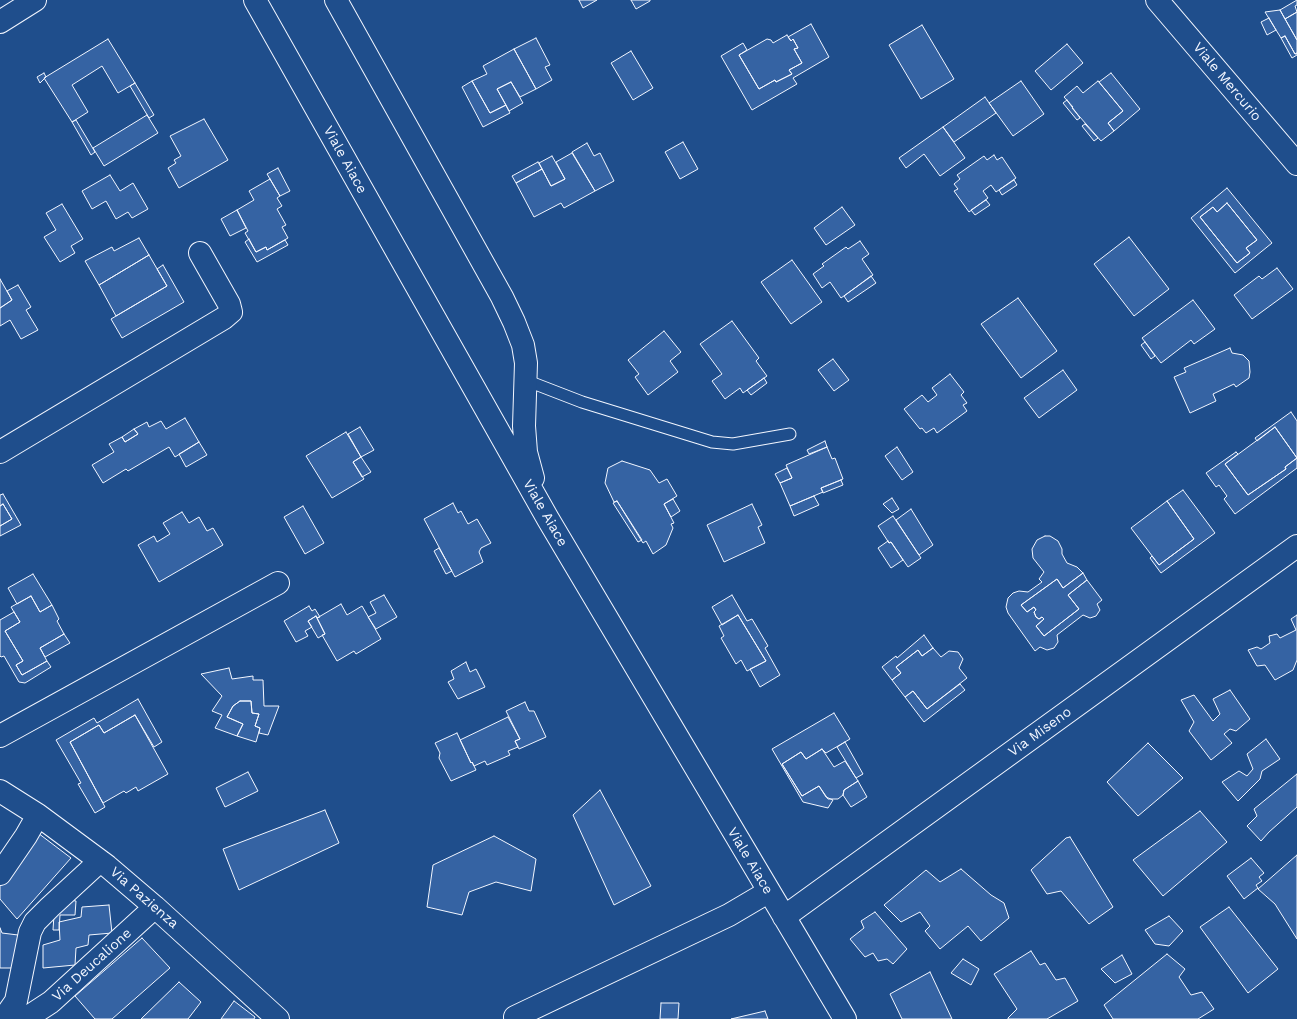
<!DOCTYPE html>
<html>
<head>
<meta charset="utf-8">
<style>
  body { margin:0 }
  canvas { display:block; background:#1f4e8c }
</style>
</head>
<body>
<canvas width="1297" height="1019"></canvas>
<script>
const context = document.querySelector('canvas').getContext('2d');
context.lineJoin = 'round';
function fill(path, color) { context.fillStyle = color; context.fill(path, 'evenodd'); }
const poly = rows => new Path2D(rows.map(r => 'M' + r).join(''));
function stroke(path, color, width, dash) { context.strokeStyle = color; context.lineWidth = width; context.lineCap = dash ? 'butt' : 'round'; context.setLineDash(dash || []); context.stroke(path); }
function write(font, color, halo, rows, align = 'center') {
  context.font = font + ' "Work Sans",sans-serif'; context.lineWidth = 4; context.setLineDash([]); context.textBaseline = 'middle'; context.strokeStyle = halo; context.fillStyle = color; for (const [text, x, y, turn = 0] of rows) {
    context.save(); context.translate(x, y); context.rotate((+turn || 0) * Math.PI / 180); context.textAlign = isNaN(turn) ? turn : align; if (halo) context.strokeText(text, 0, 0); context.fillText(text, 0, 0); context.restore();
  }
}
const building = poly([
  [579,0,597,0,583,8,579,0],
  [631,0,650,0,650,1,636,9,631,0],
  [1297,0,1297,5,1295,6,1297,12,1285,19,1280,10,1297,0],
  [1280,10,1297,40,1297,53,1295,54,1285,36,1281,38,1265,12,1280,10],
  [1297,12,1297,40,1285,19,1297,12],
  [1269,18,1276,30,1267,35,1261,22,1269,18],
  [811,24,829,57,793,78,797,84,752,110,721,56,743,43,747,50,739,55,759,89,775,80,776,82,792,74,789,70,802,63,794,49,798,48,793,39,791,41,788,37,811,24],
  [922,25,954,79,921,99,889,45,922,25],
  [787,35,791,41,793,39,798,48,794,49,802,63,789,70,792,74,776,82,775,80,759,89,739,55,767,39,771,40,773,43,787,35],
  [1285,36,1295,54,1297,53,1297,55,1292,58,1281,38,1285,36],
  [536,38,550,65,545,67,552,80,536,89,514,49,536,38],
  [108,39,135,83,118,93,102,66,72,85,88,112,72,122,44,78,108,39],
  [1067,44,1083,63,1051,90,1035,71,1067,44],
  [514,49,536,89,520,97,511,82,497,89,506,105,490,113,472,81,487,74,483,66,514,49],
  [631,51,653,88,633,100,611,63,631,51],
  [44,73,46,77,40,83,37,77,44,73],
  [1111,73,1140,109,1114,131,1108,123,1123,111,1099,82,1111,73],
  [472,81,490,113,506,105,510,113,483,127,462,87,472,81],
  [1021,81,1044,114,1013,136,989,103,1021,81],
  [1098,81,1123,111,1108,123,1114,131,1101,141,1072,108,1073,107,1064,97,1077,86,1083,93,1098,81],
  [511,82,523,103,509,111,497,89,511,82],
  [135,83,154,115,149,118,130,86,135,83],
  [985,97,996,113,954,142,943,127,985,97],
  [1067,100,1080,118,1077,120,1063,103,1067,100],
  [147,115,158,133,104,166,93,148,147,115],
  [204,119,228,160,179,188,168,168,176,163,174,160,181,156,170,136,204,119],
  [76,120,95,152,91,155,72,122,76,120],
  [1085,124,1098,138,1094,141,1082,126,1085,124],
  [943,127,965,158,940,176,924,154,906,168,899,158,943,127],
  [683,142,698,169,680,179,665,152,683,142],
  [587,143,594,156,600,153,614,181,595,191,572,152,587,143],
  [572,153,595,191,564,208,561,203,534,217,516,183,542,169,551,186,565,179,556,162,572,153],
  [994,155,997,160,1002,157,1016,178,996,192,991,185,983,191,988,198,969,212,954,191,958,189,954,184,960,179,957,175,984,156,987,160,994,155],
  [552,156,565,179,551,186,539,163,552,156],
  [538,162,542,169,516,183,512,176,538,162],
  [278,168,290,191,280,196,267,174,278,168],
  [110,175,120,191,133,183,148,209,132,218,128,212,116,219,106,201,92,209,82,191,110,175],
  [270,179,280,196,277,198,282,206,277,209,286,225,282,227,288,238,267,250,266,247,256,252,245,233,248,231,237,210,254,200,249,191,270,179],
  [1014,180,1017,185,1002,195,999,190,1014,180],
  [1227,188,1272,243,1235,273,1191,218,1227,188],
  [1227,203,1257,240,1246,248,1250,253,1237,263,1200,217,1213,207,1217,212,1227,203],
  [986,200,990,205,975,215,971,210,986,200],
  [1227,203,1257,240,1246,248,1250,253,1237,263,1200,217,1213,207,1217,212,1227,203],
  [62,204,83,239,71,246,75,253,60,262,44,237,56,230,46,213,62,204],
  [842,207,855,225,826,245,814,228,842,207],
  [237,210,246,228,230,236,221,219,237,210],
  [1129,237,1169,289,1134,316,1094,264,1129,237],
  [139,238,149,255,99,285,85,261,112,247,114,251,139,238],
  [249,239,256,252,266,247,267,250,285,240,288,245,257,262,245,242,249,239],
  [860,241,869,254,862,259,873,275,841,298,830,282,822,288,813,274,824,266,822,264,846,247,848,249,860,241],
  [149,255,167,286,116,316,99,285,149,255],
  [792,260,822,302,791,324,761,282,792,260],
  [163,265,184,302,122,338,111,319,167,286,157,269,163,265],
  [1277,268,1293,289,1252,319,1234,295,1259,276,1262,279,1277,268],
  [871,276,876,283,848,302,844,296,871,276],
  [0,279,12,300,0,308,0,279],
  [18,285,31,307,26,310,38,330,21,339,10,320,0,326,0,308,12,300,7,291,18,285],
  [1018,298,1057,351,1021,378,981,324,1018,298],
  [1193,300,1215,329,1194,344,1191,340,1161,363,1142,338,1193,300],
  [732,321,759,358,756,361,767,376,743,393,740,388,725,399,712,381,722,374,700,344,732,321],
  [664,331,681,352,670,361,678,372,648,395,635,377,639,374,628,360,664,331],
  [1145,342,1155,356,1151,359,1141,345,1145,342],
  [1230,348,1232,353,1243,355,1249,361,1250,372,1249,378,1236,387,1234,384,1213,394,1216,401,1190,413,1174,377,1186,372,1184,368,1230,348],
  [833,359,849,380,834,391,818,370,833,359],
  [1063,370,1077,390,1039,418,1024,398,1063,370],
  [950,374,964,392,961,395,967,403,963,405,967,411,937,433,934,428,926,433,922,428,920,429,904,409,922,395,928,402,937,395,932,388,950,374],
  [764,378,767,383,751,395,747,390,764,378],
  [1291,412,1297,421,1297,458,1275,427,1257,441,1255,438,1291,412],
  [185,418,199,442,175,457,169,447,128,471,126,469,103,483,92,465,114,452,109,444,122,437,125,442,138,434,134,429,147,422,149,427,161,421,166,429,185,418],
  [360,427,374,450,361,457,348,434,360,427],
  [1275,427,1297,458,1285,467,1286,469,1248,495,1225,464,1275,427],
  [134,429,138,434,125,442,122,437,134,429],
  [346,432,361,457,353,462,364,479,332,498,306,456,346,432],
  [825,441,827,447,809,454,807,450,825,441],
  [199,442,207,455,186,467,179,454,199,442],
  [827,447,832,459,835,458,843,479,821,488,823,492,790,506,780,483,792,478,786,465,827,447],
  [897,447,913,472,902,480,885,456,897,447],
  [1236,452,1238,454,1225,464,1248,495,1286,469,1285,467,1297,458,1297,468,1235,514,1224,499,1227,496,1219,485,1216,487,1206,473,1236,452],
  [361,457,371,472,362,477,353,462,361,457],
  [622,461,650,470,659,483,667,479,677,496,664,504,674,523,671,524,673,528,666,545,653,554,646,541,643,543,617,501,614,502,605,483,608,468,622,461],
  [787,468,792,478,780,483,775,474,787,468],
  [841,480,843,485,823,493,821,488,841,480],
  [1183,490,1215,533,1161,573,1150,558,1152,556,1159,565,1194,539,1167,501,1183,490],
  [3,494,21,525,0,536,0,526,12,519,3,504,0,506,0,495,3,494],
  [814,496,819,505,794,516,790,506,814,496],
  [892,498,899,509,892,513,883,504,892,498],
  [673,499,680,511,671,517,664,504,673,499],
  [617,501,642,540,638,542,613,503,617,501],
  [1167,501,1194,539,1159,565,1131,528,1167,501],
  [453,503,458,513,461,511,468,524,477,519,491,543,481,548,479,552,483,562,455,577,424,519,453,503],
  [3,504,12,519,0,526,0,506,3,504],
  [752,504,762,525,758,527,765,543,724,562,707,525,752,504],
  [303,506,324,543,305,554,284,517,303,506],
  [911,509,933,545,919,555,896,520,911,509],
  [182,512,189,523,199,517,207,531,213,528,223,545,159,582,138,545,154,536,157,542,170,534,163,523,182,512],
  [893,516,921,558,908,567,891,542,889,543,878,526,893,516],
  [1045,536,1050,536,1058,541,1062,549,1062,554,1067,563,1077,567,1083,573,1063,588,1057,579,1021,605,1027,612,1034,607,1036,610,1034,612,1036,617,1039,619,1042,617,1044,619,1036,626,1044,636,1079,609,1068,595,1087,580,1102,600,1097,604,1100,610,1096,616,1090,618,1083,615,1057,635,1058,642,1054,648,1047,650,1040,647,1035,651,1008,613,1006,607,1008,598,1013,593,1019,591,1028,592,1042,582,1039,579,1044,572,1033,558,1032,549,1037,540,1045,536],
  [888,541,889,543,891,542,903,560,891,568,878,548,888,541],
  [439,548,452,571,446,574,434,551,439,548],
  [1083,573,1087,580,1068,595,1079,609,1044,636,1036,626,1044,619,1042,617,1039,619,1036,617,1034,612,1036,610,1034,607,1027,612,1021,605,1057,579,1063,588,1083,573],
  [33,574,52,605,40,612,31,596,17,604,8,588,33,574],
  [384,595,397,617,376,629,368,617,376,613,370,602,384,595],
  [732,595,747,621,752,619,768,646,765,648,780,675,760,687,750,669,766,661,738,615,722,625,712,607,732,595],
  [31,596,40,612,52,605,59,619,57,621,64,634,40,648,47,661,22,675,16,665,23,661,5,631,20,622,11,607,31,596],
  [341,604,347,615,362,606,381,639,356,654,354,651,337,661,322,635,325,634,317,618,341,604],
  [309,606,312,611,315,609,320,617,317,618,316,616,308,621,312,627,305,631,308,636,296,642,284,621,309,606],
  [14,612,20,622,5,631,23,661,16,665,22,675,47,661,51,667,25,683,19,682,4,656,1,657,0,656,0,620,14,612],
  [738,615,766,661,747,671,741,660,736,664,721,638,724,636,719,626,738,615],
  [1297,615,1297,660,1293,670,1275,680,1265,665,1257,666,1248,650,1257,647,1261,649,1270,643,1269,636,1277,634,1280,638,1296,630,1291,619,1297,615],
  [316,616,325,634,318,638,308,621,316,616],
  [64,634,70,643,45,657,40,648,64,634],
  [924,635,933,648,922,656,918,650,896,667,901,673,892,680,882,667,896,656,897,658,924,635],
  [933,648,941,657,949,651,958,652,963,659,959,668,967,678,927,709,913,691,905,697,892,680,901,673,896,667,918,650,922,656,933,648],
  [466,662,470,672,476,669,485,687,458,699,448,682,454,679,451,671,466,662],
  [229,668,232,679,253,676,253,680,263,680,264,706,279,706,268,735,259,733,260,728,255,726,259,714,252,713,251,701,240,701,233,706,227,717,243,724,237,736,215,728,222,715,212,711,222,696,201,674,229,668],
  [960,684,965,690,924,722,905,697,913,691,927,709,960,684],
  [1230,690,1250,719,1236,731,1230,729,1224,734,1232,743,1211,760,1189,731,1194,722,1181,700,1194,695,1213,721,1220,714,1213,699,1230,690],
  [138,699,162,742,154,747,135,715,104,733,99,725,70,742,105,807,95,813,78,784,81,783,56,740,94,718,97,723,138,699],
  [240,701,251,701,252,713,259,714,255,726,260,728,256,742,237,736,243,724,227,717,233,706,240,701],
  [525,702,529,711,534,711,546,737,519,749,515,741,520,739,506,711,525,702],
  [834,713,850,739,826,753,822,749,806,759,801,752,782,764,802,796,819,786,826,797,833,800,828,808,803,802,772,749,834,713],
  [135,715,168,774,138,791,136,787,126,793,124,791,103,803,70,742,99,725,104,733,135,715],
  [508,717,520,739,515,741,518,747,508,751,510,755,487,765,485,761,474,766,472,762,471,763,460,740,508,717],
  [457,733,471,763,472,762,476,770,451,781,439,758,440,753,435,743,457,733],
  [1266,739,1280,759,1262,771,1260,779,1238,801,1222,782,1239,771,1247,776,1253,769,1247,754,1266,739],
  [845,742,863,774,856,778,837,747,845,742],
  [1148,743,1183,778,1138,816,1107,782,1148,743],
  [822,749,834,767,845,761,858,781,844,790,843,795,838,799,828,799,819,786,802,796,782,764,801,752,806,759,822,749],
  [248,772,258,791,225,807,216,788,248,772],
  [1297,774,1297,807,1269,832,1261,841,1247,826,1257,816,1254,809,1297,774],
  [858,781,867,797,851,807,843,795,844,790,858,781],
  [600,790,651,886,614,905,573,815,600,790],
  [325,810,339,843,239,890,223,849,325,810],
  [1200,811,1227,842,1163,896,1133,860,1200,811],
  [34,830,71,858,17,919,0,899,0,879,34,830],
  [494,836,536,859,531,891,496,882,469,892,462,915,427,907,433,865,494,836],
  [1070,837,1113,907,1089,924,1061,891,1047,894,1031,870,1066,838,1070,837],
  [1297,855,1297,939,1275,904,1258,889,1297,855],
  [1251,858,1264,873,1259,877,1262,881,1256,885,1258,888,1244,899,1227,876,1251,858],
  [961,869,991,895,1004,903,1009,918,981,941,968,926,940,949,925,931,930,926,920,912,901,922,884,905,926,870,940,882,961,869],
  [70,900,76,901,75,915,60,915,59,930,53,930,54,915,70,900],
  [109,905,112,933,89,935,88,945,76,948,75,965,43,968,43,945,60,940,59,922,81,917,82,907,109,905],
  [1229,907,1278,969,1248,993,1200,927,1229,907],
  [875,912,907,949,893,964,887,959,878,961,873,953,865,957,850,939,864,928,861,921,875,912],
  [1169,916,1183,931,1169,946,1155,944,1145,930,1169,916],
  [0,928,2,933,18,935,13,968,0,968,0,928],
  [142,938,170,968,112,1019,95,1019,75,996,142,938],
  [1031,951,1040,965,1045,963,1056,980,1065,978,1078,1001,1047,1019,1008,1019,1008,1018,1017,1009,994,974,1031,951],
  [1167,954,1185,969,1179,977,1191,995,1202,992,1214,1009,1198,1019,1113,1019,1104,1005,1167,954],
  [1122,955,1132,974,1115,983,1101,969,1122,955],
  [963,959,979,969,971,985,951,973,963,959],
  [930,972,952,1019,902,1019,890,994,930,972],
  [179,982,201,1002,188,1019,141,1019,179,982],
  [234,1001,255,1017,254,1019,221,1019,234,1001],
  [661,1003,679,1003,678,1019,660,1019,661,1003],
  [765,1011,768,1019,731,1019,765,1011]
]);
fill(building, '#3563a3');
stroke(building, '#f2f6ff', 1);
const lane = poly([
  [525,380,582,402,712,442,733,444,790,434]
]);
const street = poly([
  [255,0,548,519,845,1019],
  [336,0,502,297,514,322,523,345,526,363,524,426,526,452,533,478],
  [1157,0,1297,164],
  [0,22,35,0],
  [0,452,224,318,231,312,229,304,200,253],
  [0,736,278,583],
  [0,791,38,815,107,866,155,907,278,1019],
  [0,874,26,836,38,815],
  [784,917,1297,546],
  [515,1017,729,915,768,892],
  [0,1019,7,1014,16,1001,30,932,35,922,50,907,100,861],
  [25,1019,51,1002,155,907]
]);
stroke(lane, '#f2f6ff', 13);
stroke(street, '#f2f6ff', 24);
stroke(lane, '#1f4e8c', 11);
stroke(street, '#1f4e8c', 22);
write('14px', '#f2f6ff', '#1f4e8c', [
  ["Viale Mercurio",1227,82,50],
  ["Viale Aiace",345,160,61],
  ["Viale Aiace",545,513,60],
  ["Via Miseno",1040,732,-36],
  ["Viale Aiace",750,861,59],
  ["Via Pazienza",144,898,41],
  ["Via Deucalione",92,965,-42]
]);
</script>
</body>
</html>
